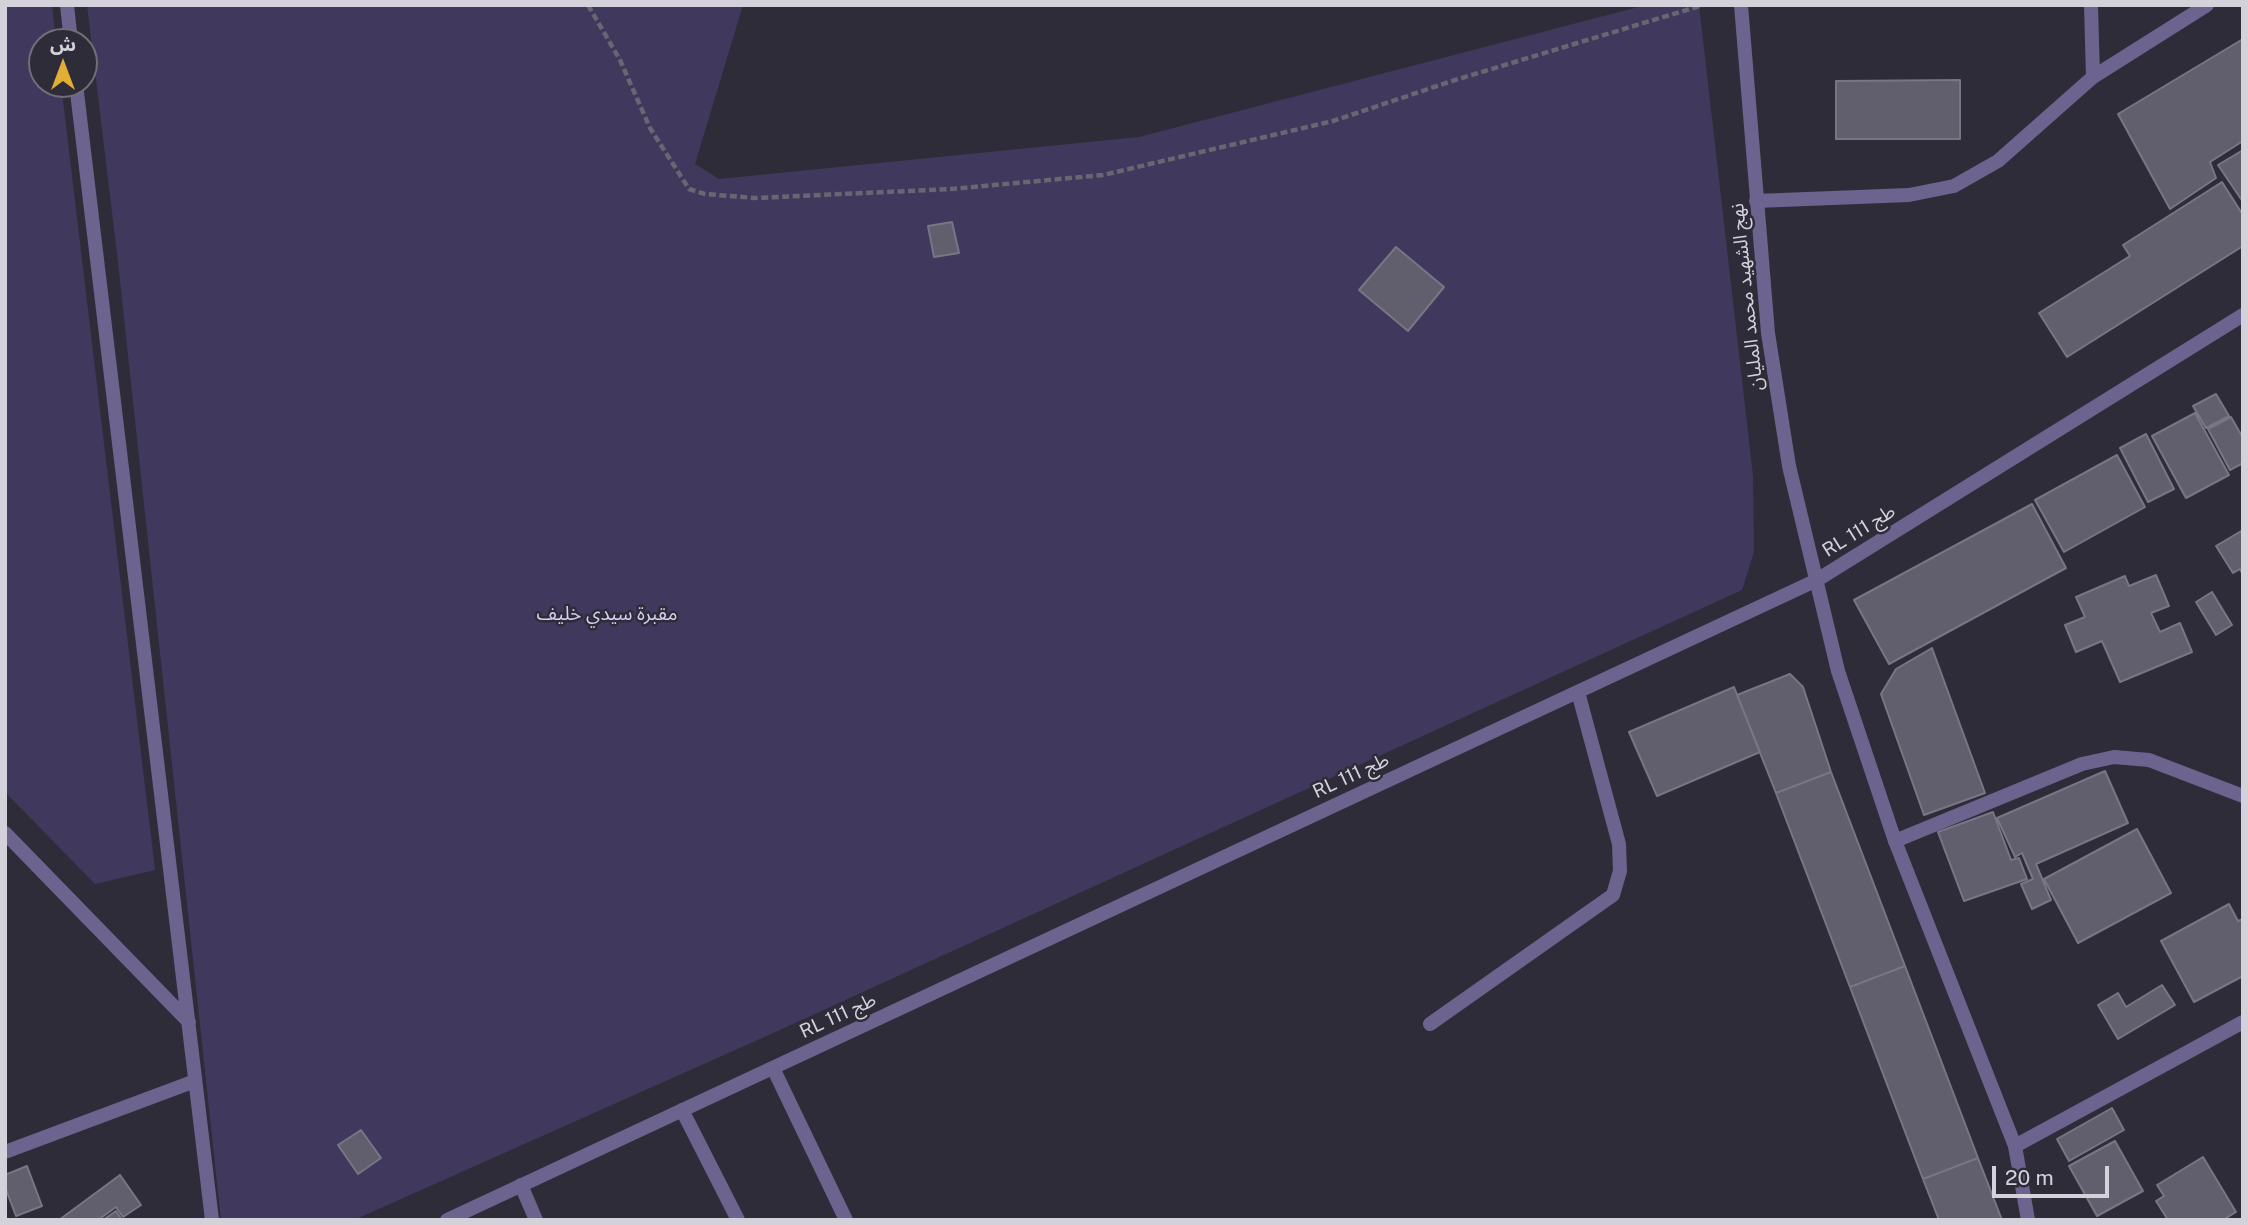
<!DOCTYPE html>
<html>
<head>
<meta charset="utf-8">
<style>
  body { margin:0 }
  #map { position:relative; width:2248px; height:1225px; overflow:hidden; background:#2f2c39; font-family:"Public Sans","Noto Sans Arabic",sans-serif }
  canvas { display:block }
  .frame { position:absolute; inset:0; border:7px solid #d3d2da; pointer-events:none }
  .north { position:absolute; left:28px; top:28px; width:70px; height:70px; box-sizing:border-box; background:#2f2c39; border:2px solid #716e79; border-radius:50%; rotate:0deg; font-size:19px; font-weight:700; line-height:28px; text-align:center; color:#d3d2da }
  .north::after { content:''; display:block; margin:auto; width:24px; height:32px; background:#e2af34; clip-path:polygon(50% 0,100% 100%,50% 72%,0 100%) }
  .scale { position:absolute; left:1992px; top:1166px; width:117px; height:32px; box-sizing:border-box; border:4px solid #d3d2da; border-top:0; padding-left:9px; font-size:21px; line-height:24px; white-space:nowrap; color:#d3d2da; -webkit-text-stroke:5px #2f2c39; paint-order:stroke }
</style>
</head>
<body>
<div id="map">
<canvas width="2248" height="1225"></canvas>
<div class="frame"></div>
<div class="north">ش</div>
<div class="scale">20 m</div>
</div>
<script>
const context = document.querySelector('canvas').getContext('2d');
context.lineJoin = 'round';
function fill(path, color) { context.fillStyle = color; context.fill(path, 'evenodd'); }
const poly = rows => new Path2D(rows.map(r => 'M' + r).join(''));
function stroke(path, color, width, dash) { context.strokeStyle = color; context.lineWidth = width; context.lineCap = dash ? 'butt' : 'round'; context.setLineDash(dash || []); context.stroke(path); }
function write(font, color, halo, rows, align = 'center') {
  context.font = font + ' "Public Sans","Noto Sans Arabic",sans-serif'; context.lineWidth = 5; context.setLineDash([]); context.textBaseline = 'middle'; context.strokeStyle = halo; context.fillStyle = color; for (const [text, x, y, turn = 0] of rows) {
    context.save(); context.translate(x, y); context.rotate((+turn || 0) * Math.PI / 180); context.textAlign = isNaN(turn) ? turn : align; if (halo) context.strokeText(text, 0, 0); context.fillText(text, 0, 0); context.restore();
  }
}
fill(poly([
  [5,5,52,5,56,42,42,42,42,84,61,84,155,870,95,884,5,792],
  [87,5,743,5,695,164,719,179,1139,137,1646,5,1699,5,1753,476,1754,552,1742,590,771,1034,354,1220,221,1220,118,262]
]), '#41385d');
const building = poly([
  [2243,39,2243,141,2210,162,2216,178,2170,209,2118,114,2243,39],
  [1960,80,1960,139,1836,139,1836,81,1960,80],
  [2243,150,2243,202,2218,165,2243,150],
  [2222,182,2243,215,2243,246,2067,357,2039,313,2130,256,2123,245,2222,182],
  [952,222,959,253,934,257,928,226,952,222],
  [1396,247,1444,287,1408,331,1359,290,1396,247],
  [2216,394,2229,416,2206,428,2193,406,2216,394],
  [2195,413,2229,475,2186,498,2152,436,2195,413],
  [2231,417,2243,438,2243,463,2230,470,2208,429,2231,417],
  [2146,434,2174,489,2148,502,2120,448,2146,434],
  [2117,455,2145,507,2064,552,2035,500,2117,455],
  [2032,504,2066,568,1889,664,1854,600,2032,504],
  [2243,530,2243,575,2240,569,2233,573,2216,546,2243,530],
  [2156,575,2169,606,2151,613,2160,632,2180,623,2192,652,2120,682,2102,641,2076,652,2065,625,2085,617,2076,597,2125,576,2129,586,2156,575],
  [2212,592,2232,625,2216,635,2196,602,2212,592],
  [1932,648,1985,793,1924,815,1881,694,1896,669,1932,648],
  [1790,674,1803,687,1831,772,1776,793,1737,695,1790,674],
  [1734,687,1760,752,1657,796,1629,732,1734,687],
  [2105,771,2128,823,2036,864,2051,900,2032,909,2021,884,2033,879,2022,853,2015,857,1997,818,2105,771],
  [1831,772,1905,966,1850,987,1776,793,1831,772],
  [1993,812,2011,860,2019,858,2027,879,1964,901,1938,832,1993,812],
  [2137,829,2171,893,2078,943,2044,879,2137,829],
  [2229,904,2238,921,2243,919,2243,976,2194,1002,2161,941,2229,904],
  [1905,966,1978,1158,1923,1179,1850,987,1905,966],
  [2162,985,2175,1005,2118,1039,2098,1005,2118,993,2126,1007,2162,985],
  [2112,1108,2124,1130,2069,1161,2057,1139,2112,1108],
  [361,1130,381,1158,358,1174,338,1145,361,1130],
  [2115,1141,2143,1191,2097,1216,2069,1166,2115,1141],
  [2203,1157,2236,1212,2223,1220,2168,1220,2156,1201,2164,1196,2157,1185,2203,1157],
  [1978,1158,2002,1220,1939,1220,1923,1179,1978,1158],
  [27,1166,42,1206,16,1216,5,1187,5,1175,27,1166],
  [120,1175,141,1205,123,1217,116,1207,98,1220,59,1220,120,1175],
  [116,1211,122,1220,103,1220,116,1211]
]);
fill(building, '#615e6d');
stroke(building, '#787584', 2);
stroke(poly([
  [588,5,620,60,650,128,689,189,705,194,755,198,951,189,1103,175,1333,121,1452,81,1703,5]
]), '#696672', 4.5, [7, 3.5]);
stroke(poly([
  [67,5,71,42],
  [2091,5,2093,77],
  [76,84,212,1220],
  [1756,201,1909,195,1954,186,1998,161,2093,77,2207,5],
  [5,833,189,1022],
  [1895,841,2082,764,2114,757,2149,760,2243,796],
  [1430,1024,1613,895,1620,871,1619,844,1578,692],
  [773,1068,846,1220],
  [682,1110,738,1220],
  [2015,1146,2243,1022],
  [5,1152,195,1081],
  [521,1185,536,1220]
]), '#6d638f', 14);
stroke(poly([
  [1741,5,1768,333,1789,466,1838,671,1895,841,2015,1146,2028,1220],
  [447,1220,1817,580,2243,315]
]), '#6d638f', 14);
write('19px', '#d3d2da', '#2f2c39', [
  ["نهج الشهيد محمد المليان",1747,297,-96],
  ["RL طج 111",1859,531,-32],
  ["RL طج 111",1351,776,-25],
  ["RL طج 111",838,1016,-25]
]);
write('19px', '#d5cef2', '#2f2c39', [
  ["مقبرة سيدي خليف",607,614]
]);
</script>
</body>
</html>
